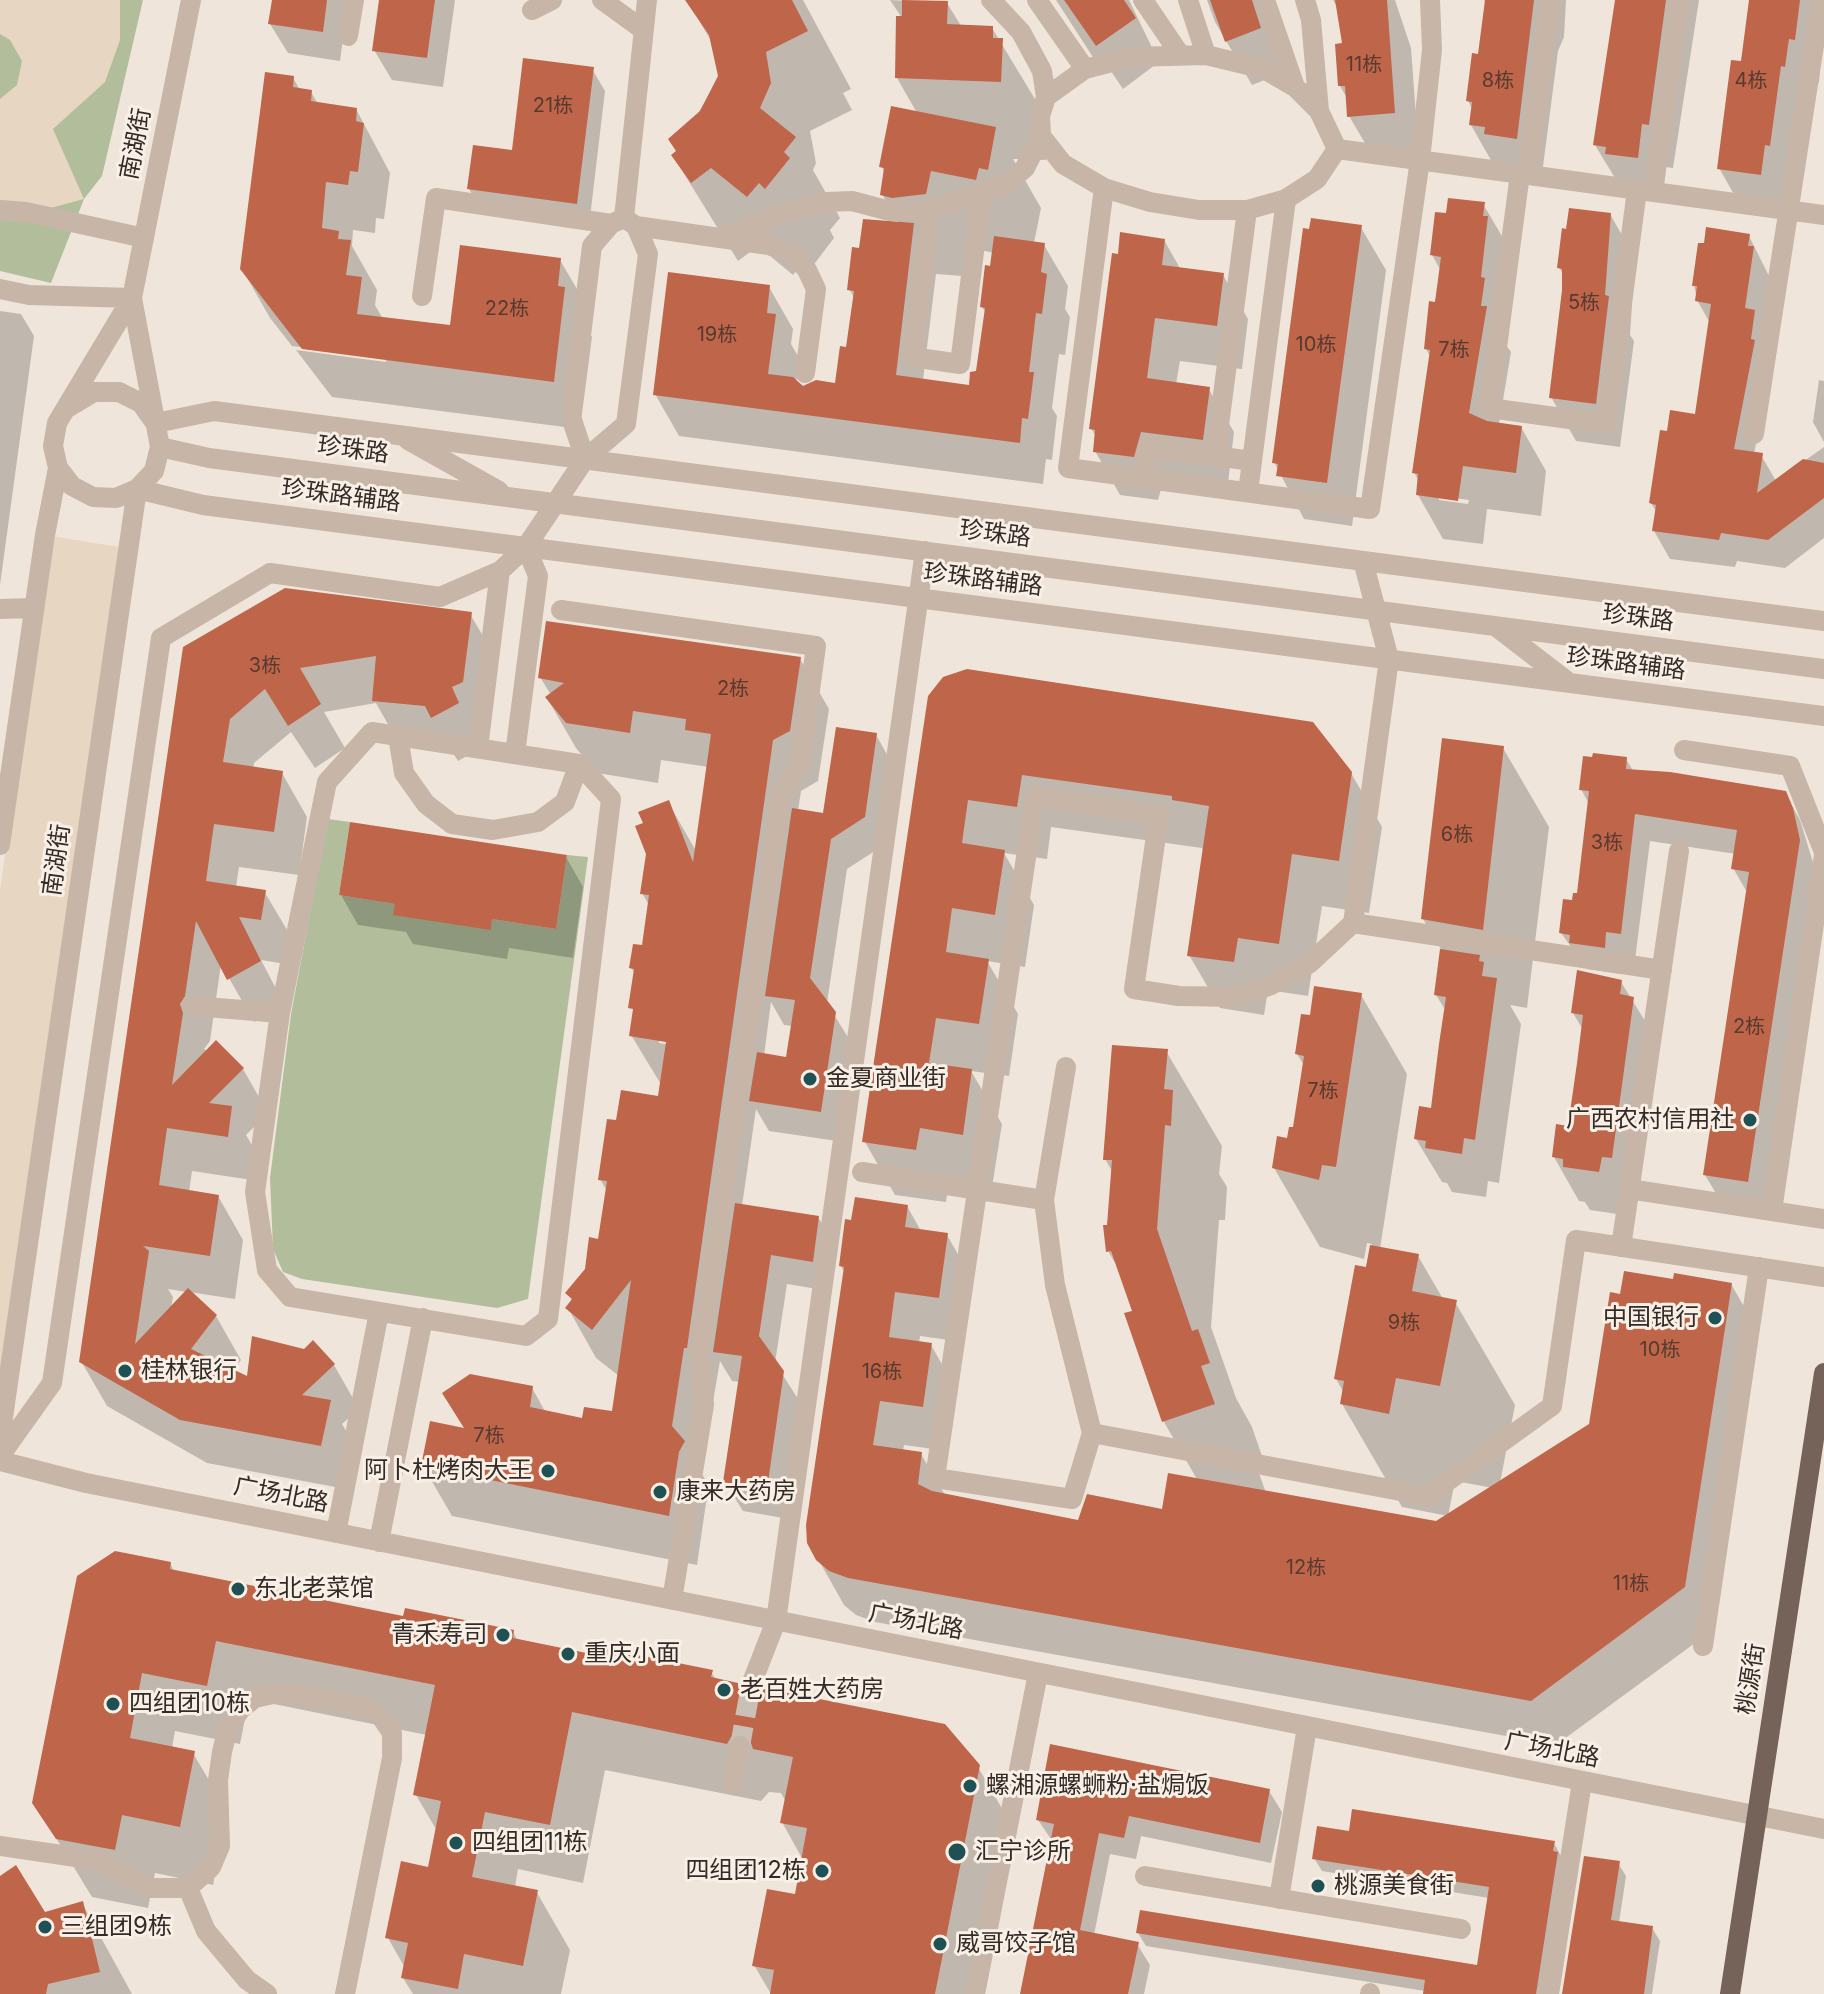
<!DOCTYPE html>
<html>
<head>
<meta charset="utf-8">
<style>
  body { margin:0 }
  canvas { display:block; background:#f0e5da }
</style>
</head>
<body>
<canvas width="1824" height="1994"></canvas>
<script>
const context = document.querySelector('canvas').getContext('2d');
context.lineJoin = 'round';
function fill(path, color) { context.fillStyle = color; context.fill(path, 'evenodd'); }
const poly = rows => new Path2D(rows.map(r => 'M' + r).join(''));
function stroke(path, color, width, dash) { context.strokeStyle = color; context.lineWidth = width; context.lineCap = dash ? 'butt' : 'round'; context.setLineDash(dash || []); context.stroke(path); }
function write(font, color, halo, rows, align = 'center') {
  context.font = font + ' Inter,"Noto Sans SC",sans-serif'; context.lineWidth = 6; context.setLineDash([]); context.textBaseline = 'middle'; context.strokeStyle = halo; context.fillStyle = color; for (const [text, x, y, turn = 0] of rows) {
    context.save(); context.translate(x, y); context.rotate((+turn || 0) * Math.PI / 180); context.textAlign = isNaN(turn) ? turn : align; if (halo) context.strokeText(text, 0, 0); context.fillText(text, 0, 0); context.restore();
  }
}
fill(poly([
  [0,0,143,0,102,176,84,199,51,283,0,271],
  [328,819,350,822,339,895,395,904,491,929,492,919,556,929,567,855,588,857,528,1299,497,1308,302,1279,283,1272,273,1249,270,1178,291,1014]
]), '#b2be9b');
fill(poly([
  [0,0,120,0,120,40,105,82,53,129,84,199,47,209,0,204,0,99,17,85,22,61,10,40,0,34],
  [51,536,119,547,0,1375,0,890]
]), '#e7d6c2');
fill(poly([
  [274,0,348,0,340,61,288,53,270,24],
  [381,0,455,0,443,87,392,80,374,50],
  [687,0,803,0,851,89,843,93,852,110,810,131,816,163,813,170,840,218,830,230,834,238,812,267,805,261,793,275,758,246,738,261,673,156,720,76,714,46],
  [890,0,947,3,961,26,992,28,1047,119,1046,160,1013,159,1041,208,1034,243,1044,245,1068,286,1065,309,1070,317,1065,355,1059,354,1052,408,1057,416,1052,460,1046,459,1043,484,679,436,655,394,769,287,793,329,791,344,799,358,796,383,802,388,836,385,848,349,855,299,849,289,861,250,899,224,882,194,885,173,882,167,917,113,897,78,902,18],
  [976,249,994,253,982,307,986,313,978,372,970,387,923,380,936,274,962,276],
  [1056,0,1129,0,1159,62,1123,89,1106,64,1100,68],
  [1207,0,1263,0,1285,72,1252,85,1215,22],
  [1333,0,1395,0,1411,48,1419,157,1375,160,1349,116,1348,100,1340,86,1345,45,1343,17],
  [1484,0,1566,0,1564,37,1558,51,1541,182,1496,169,1471,125,1473,110,1468,101,1480,56,1487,5],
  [1617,0,1699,0,1673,168,1666,167,1662,201,1621,188,1595,145],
  [1752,0,1824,0,1819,83,1813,82,1786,218,1744,212,1719,168,1743,63],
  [592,69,605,91,589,226,482,211,469,189,513,152],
  [293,78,300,90,311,92,318,104,356,109,390,173,384,219,376,218,375,233,353,230,352,246,377,290,375,305,383,319,452,327,560,260,588,308,586,326,592,337,580,429,332,397,296,350,386,362,386,358,292,346,270,318,242,269],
  [1483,204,1509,248,1506,345,1511,352,1499,424,1521,427,1546,471,1541,516,1487,509,1483,544,1443,539,1418,495,1419,482,1414,472,1431,358,1426,349,1441,271,1432,255,1447,216],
  [1439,496,1469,500,1468,504,1439,500],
  [1610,214,1635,258,1630,335,1634,341,1620,447,1576,441,1551,397,1564,276,1559,267],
  [1360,226,1386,270,1352,526,1304,519,1274,462],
  [1749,236,1769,276,1770,370,1754,454,1761,455,1776,481,1824,447,1824,538,1785,568,1737,561,1735,567,1670,559,1654,531,1657,513,1651,503,1669,433,1697,416,1710,323,1697,300,1694,285],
  [1164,240,1181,270,1223,275,1248,319,1242,369,1180,361,1176,384,1208,388,1234,432,1228,483,1165,475,1158,500,1120,495,1095,451,1096,437,1091,428],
  [0,311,21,314,34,336,0,585],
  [1819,380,1824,381,1824,442,1813,422],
  [470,614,496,658,483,747,458,761,451,750,399,744,376,703,324,712,345,748,315,768,291,732,254,763,253,769,282,773,307,817,299,875,239,867,236,887,264,891,290,935,286,964,261,960,285,1006,254,1022,221,964,210,1041,204,1049,243,1069,268,1113,246,1135,256,1152,252,1180,192,1171,189,1192,218,1196,243,1240,235,1299,189,1292,216,1316,241,1360,233,1371,249,1378,334,1365,359,1409,342,1424,355,1446,346,1489,207,1463,107,1406,81,1361,185,649],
  [168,1289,187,1292,171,1309,173,1297],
  [800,659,829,709,818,781,801,791,798,811,825,815,876,735,893,765,881,847,847,869,827,1003,852,1044,837,1141,769,1131,756,1109,742,1206,818,1217,835,1247,829,1291,787,1284,775,1363,800,1402,783,1518,743,1511,725,1482,740,1382,732,1381,720,1361,701,1472,712,1492,706,1503,697,1565,452,1516,423,1466,466,1430,532,1388,546,1413,584,1421,613,1413,619,1376,596,1358,568,1308,573,1302,568,1293,587,1270,600,1241,608,1193,600,1179,618,1122,660,1098,662,1086,631,1035,636,975,631,968,644,948,650,907,642,893,648,854,668,802,696,851,709,767,661,760,658,783,597,773,576,748,547,698,551,695,540,677],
  [771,1002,784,1025,793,1026,788,1059,764,1056],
  [659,1039,676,1046,659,1043],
  [930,697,1351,773,1382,827,1369,913,1322,906,1308,996,1268,990,1264,1015,1220,1008,1189,955,1204,853,1202,848,1051,827,1047,859,1004,853,1034,905,1025,967,987,961,1018,1014,1009,1076,971,1071,1002,1124,992,1187,949,1180,946,1202,895,1195,865,1142],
  [1503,748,1549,827,1527,1008,1510,1005,1521,1024,1499,1183,1488,1181,1486,1197,1452,1192,1447,1183,1442,1182,1416,1139,1432,1110,1446,1011,1436,995,1442,951,1423,919],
  [1626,759,1634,772,1785,793,1800,820,1815,869,1763,1208,1721,1202,1705,1175,1748,894,1733,868,1736,854,1650,841,1635,960,1621,958,1620,974,1587,969,1561,933,1579,895,1589,804,1581,789],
  [566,857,583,887,573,958,509,948,507,959,413,944,406,932,358,925,341,895],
  [1621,982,1658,1042,1624,1215,1590,1210,1585,1202,1579,1201,1554,1157,1570,1128,1583,1030,1573,1013],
  [1361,995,1407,1074,1380,1249,1418,1256,1443,1299,1455,1302,1515,1405,1500,1483,1591,1426,1675,1281,1731,1284,1757,1329,1710,1632,1556,1745,875,1622,856,1615,844,1605,818,1559,845,1274,841,1266,907,1206,921,1231,947,1235,972,1279,963,1342,920,1336,919,1343,931,1345,956,1389,948,1451,904,1445,903,1452,921,1454,945,1495,1080,1522,1164,1511,1198,1481,1164,1422,1126,1314,1134,1312,1121,1273,1108,1251,1113,1173,1105,1159,1166,1051,1222,1146,1219,1174,1227,1187,1225,1220,1219,1220,1211,1327,1236,1398,1252,1427,1263,1459,1255,1462,1266,1493,1437,1524,1493,1488,1455,1481,1448,1516,1402,1507,1342,1404,1344,1393,1336,1379,1372,1244,1367,1243,1364,1259,1320,1247,1274,1168,1295,1130,1305,1067,1297,1054,1311,1018],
  [170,1563,175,1573,405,1619,513,1632,518,1641,603,1658,711,1672,716,1680,737,1685,745,1698,978,1767,1012,1826,980,1994,771,1994,754,1965,796,1897,803,1860,782,1822,786,1802,781,1793,769,1792,761,1801,605,1770,583,1883,518,1869,515,1887,536,1891,570,1950,561,1994,413,1994,403,1978,405,1968,388,1938,430,1869,437,1831,416,1795,427,1735,249,1699,240,1744,175,1731,172,1748,193,1753,227,1811,213,1885,155,1873,148,1908,92,1897,34,1802],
  [1269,1791,1282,1812,1271,1863,1141,1836,1136,1859,1110,1854,1094,1935,1137,1944,1150,1965,1144,1994,1022,1994,1053,1842,1038,1820],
  [1351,1833,1554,1843,1561,1856,1545,1994,1425,1994,1425,1991,1146,1946,1138,1933,1478,1967,1489,1898,1322,1871,1314,1858],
  [1618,1863,1626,1876,1619,1923,1652,1928,1660,1941,1652,1994,1564,1994],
  [0,1878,44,1914,82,1903,132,1994,0,1994]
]), '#0003');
fill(poly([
  [272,0,327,0,323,32,268,24],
  [379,0,435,0,427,58,372,51],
  [685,0,792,0,808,31,766,52,771,83,760,108,796,137,784,152,790,158,765,189,759,183,747,197,711,168,691,183,671,155,676,151,668,139,700,111,718,76,709,35],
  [902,0,948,1,947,24,993,26,993,38,1003,38,1001,82,895,78,896,16,902,16],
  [1064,0,1124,0,1136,18,1096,46],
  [1210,0,1252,0,1261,28,1225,42],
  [1335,0,1387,0,1395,113,1347,117,1345,86,1338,86,1335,44,1342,43],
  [1485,0,1534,0,1517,139,1484,134,1485,127,1469,125,1472,102,1466,101,1472,53,1478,54],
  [1615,0,1666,0,1649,125,1642,124,1638,158,1605,154,1606,147,1593,145],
  [1749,0,1800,0,1795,40,1789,39,1785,67,1781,66,1770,146,1765,145,1761,175,1717,169,1731,60,1741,61],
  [523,58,594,67,577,204,467,189,473,145,512,150],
  [265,72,294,76,293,87,312,90,311,101,357,108,356,121,364,123,358,172,350,171,348,185,326,182,322,228,339,231,338,239,351,240,346,275,362,277,357,314,450,325,460,245,561,258,558,286,565,287,554,382,302,349,240,269],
  [891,106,996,127,988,170,979,168,976,180,931,171,926,194,892,198,880,195,884,168,879,167],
  [1448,198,1485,202,1483,216,1488,216,1481,277,1485,278,1481,306,1487,306,1469,413,1487,421,1522,426,1516,473,1463,466,1458,501,1416,495,1418,474,1412,473,1430,350,1424,349,1429,301,1435,302,1441,257,1430,255,1435,212,1446,213],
  [1569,208,1611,213,1605,295,1609,296,1596,404,1549,398,1562,290,1562,269,1557,268,1562,228,1566,229],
  [1311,218,1362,225,1327,483,1276,476,1278,464,1272,463,1303,228,1309,229],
  [863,219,914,223,896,375,969,385,970,372,976,371,985,308,980,307,985,265,990,266,994,236,1045,243,1041,272,1047,274,1042,314,1036,313,1029,372,1034,372,1028,419,1022,418,1020,443,653,395,668,272,770,285,767,313,776,314,768,374,793,377,803,386,816,380,835,383,840,346,846,347,854,291,847,290,852,247,859,248],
  [1706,227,1750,234,1748,246,1754,246,1745,308,1755,310,1751,339,1755,340,1734,449,1763,453,1757,493,1803,459,1824,463,1824,498,1768,540,1721,533,1719,540,1652,531,1656,505,1649,503,1660,430,1667,431,1670,410,1695,414,1711,304,1695,301,1697,286,1692,286,1698,243,1704,243],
  [1120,232,1165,239,1162,265,1224,273,1217,326,1155,318,1147,378,1210,387,1203,440,1141,432,1134,457,1093,452,1095,430,1089,429,1112,253,1118,254],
  [285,588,472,612,463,682,452,687,459,703,431,718,425,706,372,701,376,656,300,668,321,704,288,726,265,689,230,719,223,762,283,771,274,832,214,824,206,881,266,890,261,920,239,917,261,961,227,980,196,921,185,996,180,1004,183,1013,172,1085,216,1040,244,1068,209,1103,232,1106,228,1137,167,1128,159,1185,219,1195,210,1256,143,1246,149,1251,135,1344,188,1288,217,1315,191,1349,247,1376,252,1336,304,1349,313,1340,335,1364,302,1395,331,1400,321,1446,180,1420,79,1362,183,647],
  [546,621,801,657,790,731,773,740,687,1348,684,1348,672,1426,685,1441,679,1452,669,1516,421,1466,430,1421,464,1428,442,1393,470,1374,533,1386,530,1407,582,1418,584,1407,612,1411,631,1280,592,1330,565,1308,572,1299,565,1293,585,1269,589,1237,598,1239,607,1181,598,1180,607,1119,616,1120,621,1090,658,1096,666,1042,629,1036,633,1009,628,1008,634,969,629,968,633,944,642,945,649,895,640,894,646,854,635,826,643,823,638,812,669,800,693,862,711,734,685,730,686,719,633,711,630,733,566,723,545,697,564,683,538,678],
  [967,669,1313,722,1352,772,1339,861,1292,854,1279,944,1238,938,1234,962,1187,956,1209,806,1172,800,1172,796,1022,775,1017,807,968,800,962,843,1005,850,995,915,952,908,946,952,989,959,979,1024,936,1018,929,1063,972,1069,963,1135,920,1128,916,1150,862,1142,928,696,943,677],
  [836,727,877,733,865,817,831,839,810,978,836,1012,821,1112,749,1101,757,1052,786,1057,795,1000,765,996,792,808,823,813],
  [1442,738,1504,746,1483,930,1421,919],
  [1593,753,1627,757,1626,769,1670,772,1786,791,1793,808,1800,840,1748,1182,1703,1175,1749,872,1731,869,1737,830,1635,814,1621,934,1606,932,1605,948,1569,943,1570,935,1559,933,1563,899,1572,900,1573,893,1577,893,1589,791,1579,790,1583,756,1592,757],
  [350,822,567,855,556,929,492,919,491,930,393,915,395,904,339,895],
  [1440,949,1480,955,1479,961,1484,962,1482,976,1497,978,1475,1140,1464,1138,1462,1154,1425,1148,1426,1141,1414,1139,1419,1106,1431,1108,1439,1044,1446,997,1434,995],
  [1577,970,1622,980,1620,994,1634,997,1612,1158,1602,1157,1599,1172,1563,1167,1563,1159,1552,1157,1556,1124,1568,1126,1577,1063,1583,1015,1571,1013],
  [1314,986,1362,993,1336,1167,1322,1165,1319,1180,1272,1168,1277,1136,1287,1138,1289,1127,1293,1127,1304,1056,1295,1054,1301,1014,1310,1015],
  [1112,1045,1168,1049,1164,1089,1173,1090,1171,1126,1165,1125,1157,1229,1192,1331,1198,1329,1210,1363,1201,1366,1215,1404,1162,1422,1124,1313,1132,1311,1111,1251,1106,1252,1103,1225,1107,1225,1112,1160,1103,1160],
  [855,1197,908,1205,905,1227,948,1233,939,1298,895,1292,889,1337,932,1343,923,1407,880,1401,873,1445,922,1452,918,1484,932,1491,1078,1520,1087,1494,1162,1509,1168,1473,1436,1521,1589,1424,1610,1292,1620,1294,1624,1271,1673,1279,1674,1273,1732,1283,1685,1587,1531,1701,848,1578,829,1571,816,1560,807,1543,806,1525,844,1267,839,1266,845,1219,851,1220],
  [735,1203,819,1216,813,1262,771,1255,759,1336,784,1371,767,1489,723,1482,742,1356,713,1352],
  [1370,1245,1419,1254,1412,1291,1457,1300,1440,1386,1396,1378,1389,1414,1340,1404,1344,1381,1334,1379,1355,1265,1366,1267],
  [115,1551,171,1562,170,1569,403,1616,405,1608,514,1630,513,1638,601,1656,603,1648,713,1670,711,1677,738,1683,740,1692,747,1697,758,1696,764,1688,945,1724,980,1765,935,1994,770,1994,774,1970,752,1966,767,1889,795,1894,807,1828,780,1823,793,1757,753,1749,749,1737,742,1733,731,1737,727,1744,572,1712,550,1825,485,1812,472,1877,538,1890,523,1966,464,1954,458,1989,401,1978,408,1943,385,1938,401,1861,428,1867,441,1801,413,1795,435,1685,216,1641,207,1686,142,1673,130,1738,195,1751,180,1827,122,1815,115,1850,56,1839,32,1803,77,1576],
  [1050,1744,1270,1789,1260,1843,1129,1816,1124,1838,1099,1833,1080,1930,1139,1942,1128,1994,1020,1994,1054,1824,1036,1820],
  [1352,1809,1555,1841,1553,1851,1558,1852,1536,1994,1423,1994,1425,1980,1136,1933,1140,1910,1477,1965,1489,1887,1312,1859,1317,1826,1349,1831],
  [1584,1856,1620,1861,1611,1920,1653,1926,1644,1994,1562,1994],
  [16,1865,45,1912,83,1901,100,1972,48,1984,46,1994,0,1994,0,1876]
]), '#bf6549');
stroke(poly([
  [740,1746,751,1685]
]), '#cac0b6', 20, [20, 10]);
stroke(poly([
  [602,0,642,29],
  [1037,0,1085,69],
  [1143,0,1179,53],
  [1188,0,1206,55],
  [1265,0,1295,87],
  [1305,0,1311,20,1319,111],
  [532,10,552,0],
  [348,36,354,0],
  [1041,136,1063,164,1104,188,1150,202,1199,210,1247,210,1286,199,1317,179,1337,149,1319,111,1295,87,1264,69,1206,55,1131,57,1085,69,1046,97],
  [1337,149,1824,215],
  [1520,174,1489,408,1606,424,1637,190],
  [1527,175,1550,0],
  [1104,188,1068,468,1370,509,1420,160,1432,50,1430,0],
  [1653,192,1679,0],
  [0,210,26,212,144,238],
  [930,210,912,357,960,364,981,196],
  [1247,210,1215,456,1252,461],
  [624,218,636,226,648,254,626,424,585,459,571,417,592,246,611,224,624,218],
  [624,218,647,0],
  [636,226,769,245,794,254,807,270,816,289,805,373],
  [721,238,774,216,826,202,852,201,890,211,930,210,1005,185,1025,168,1041,136,1040,116,1046,97,1042,71,1021,32,991,0],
  [0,289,29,295,132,298],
  [422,296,436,198,611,224],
  [69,407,94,392,119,392,141,403,153,420],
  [156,423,214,411,1824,621],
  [1754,434,1821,0],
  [408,440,499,491],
  [160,447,209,458,1824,669],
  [1144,478,1148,447,1215,456],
  [137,489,203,505,1824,716],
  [137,489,116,498,93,497,72,486,58,468,53,446,57,423,132,298,191,0],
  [1248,492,1286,199],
  [1363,561,1389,659,1353,923,1662,970],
  [0,609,34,608],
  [561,610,816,646,800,764,781,796,699,1356,704,1405,672,1600],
  [1498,628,1568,682],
  [372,732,579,764,611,799,548,1319,526,1336,290,1297,267,1270,255,1192,280,1013,327,782,372,732],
  [398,736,404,773,426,804,452,824,493,830,538,822,565,802,579,764],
  [478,748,500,571,526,547,585,459],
  [1684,750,1790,766,1824,852],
  [515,754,538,576,526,547],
  [0,845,45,535,58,468],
  [193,1006,280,1013],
  [1066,1067,1044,1200,1055,1285,1092,1433,1072,1499,935,1478,1035,796,1159,815,1134,989,1179,996,1238,997,1271,985,1310,963,1353,923],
  [862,1172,1044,1200],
  [1629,1189,1824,1219],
  [1772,1211,1824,855],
  [1621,1247,1679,851],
  [1092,1433,1427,1496,1552,1406,1576,1240,1824,1277],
  [0,1438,137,489,154,471,160,447,132,298],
  [0,1456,52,1383,161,638,270,573,440,597,500,571],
  [0,1461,86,1483,1824,1829],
  [336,1533,379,1312],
  [379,1542,423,1318],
  [1703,1646,1759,1267],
  [751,1685,776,1621,925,551],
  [732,1783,740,1746],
  [0,1846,96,1860,150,1888,188,1888,211,1867,220,1846,218,1780,222,1752,228,1727,241,1709,255,1698,282,1692,362,1706,380,1715,392,1733,392,1758,345,1994],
  [1145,1876,1461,1929],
  [188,1888,206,1931,247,1980,267,1994],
  [1279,1899,1307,1727],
  [975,1994,1038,1673],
  [1370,1994,1370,1993],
  [1549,1994,1582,1782]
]), '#c7b5a7', 20);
stroke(poly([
  [1730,1994,1824,1373]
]), '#756259', 20);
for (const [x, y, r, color] of [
  [810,1079,8,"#1f5053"],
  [1750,1120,8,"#1f5053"],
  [1715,1318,8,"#1f5053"],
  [125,1371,8,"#1f5053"],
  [548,1471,8,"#1f5053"],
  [660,1492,8,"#1f5053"],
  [238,1589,8,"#1f5053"],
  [503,1635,8,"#1f5053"],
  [568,1654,8,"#1f5053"],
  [724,1690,8,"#1f5053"],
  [113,1704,8,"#1f5053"],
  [970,1786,8,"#1f5053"],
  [456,1843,8,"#1f5053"],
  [957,1852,10,"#1f5053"],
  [822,1871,8,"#1f5053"],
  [1318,1886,8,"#1f5053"],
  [45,1927,8,"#1f5053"],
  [940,1944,8,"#1f5053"]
]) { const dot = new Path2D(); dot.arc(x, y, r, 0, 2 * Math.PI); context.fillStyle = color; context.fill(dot); stroke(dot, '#f8f0e6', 3); }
write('20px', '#573a30', null, [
  ["11栋",1364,65],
  ["8栋",1498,81],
  ["4栋",1751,81],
  ["21栋",553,106],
  ["5栋",1584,303],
  ["22栋",507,309],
  ["19栋",717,335],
  ["10栋",1316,345],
  ["7栋",1454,350],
  ["3栋",265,666],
  ["2栋",733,689],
  ["6栋",1457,835],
  ["3栋",1607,843],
  ["2栋",1749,1027],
  ["7栋",1323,1091],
  ["9栋",1404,1323],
  ["10栋",1660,1350],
  ["16栋",882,1372],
  ["7栋",489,1436],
  ["12栋",1306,1568],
  ["11栋",1631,1584]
]);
write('24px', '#342b27', '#f8f0e6', [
  ["南湖街",136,144,-79],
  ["珍珠路",353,450,7],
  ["珍珠路辅路",341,496,7],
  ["珍珠路",995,534,7],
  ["珍珠路辅路",983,580,7],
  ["珍珠路",1638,618,7],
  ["珍珠路辅路",1626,664,7],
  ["南湖街",57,860,-82],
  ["广场北路",281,1495,11],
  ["广场北路",916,1622,11],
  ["桃源街",1751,1679,-81],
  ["广场北路",1552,1750,11]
]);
write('24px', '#342b27', '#f8f0e6', [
  ["金夏商业街",826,1079],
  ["广西农村信用社",1734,1120,"right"],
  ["中国银行",1699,1318,"right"],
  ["桂林银行",141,1371],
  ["阿卜杜烤肉大王",532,1471,"right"],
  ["康来大药房",676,1492],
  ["东北老菜馆",254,1589],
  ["青禾寿司",487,1635,"right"],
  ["重庆小面",584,1654],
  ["老百姓大药房",740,1690],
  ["四组团10栋",129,1704],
  ["螺湘源螺蛳粉·盐焗饭",986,1786],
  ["四组团11栋",472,1843],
  ["汇宁诊所",975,1852],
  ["四组团12栋",806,1871,"right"],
  ["桃源美食街",1334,1886],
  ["三组团9栋",61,1927],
  ["威哥饺子馆",956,1944]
], 'left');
</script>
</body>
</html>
